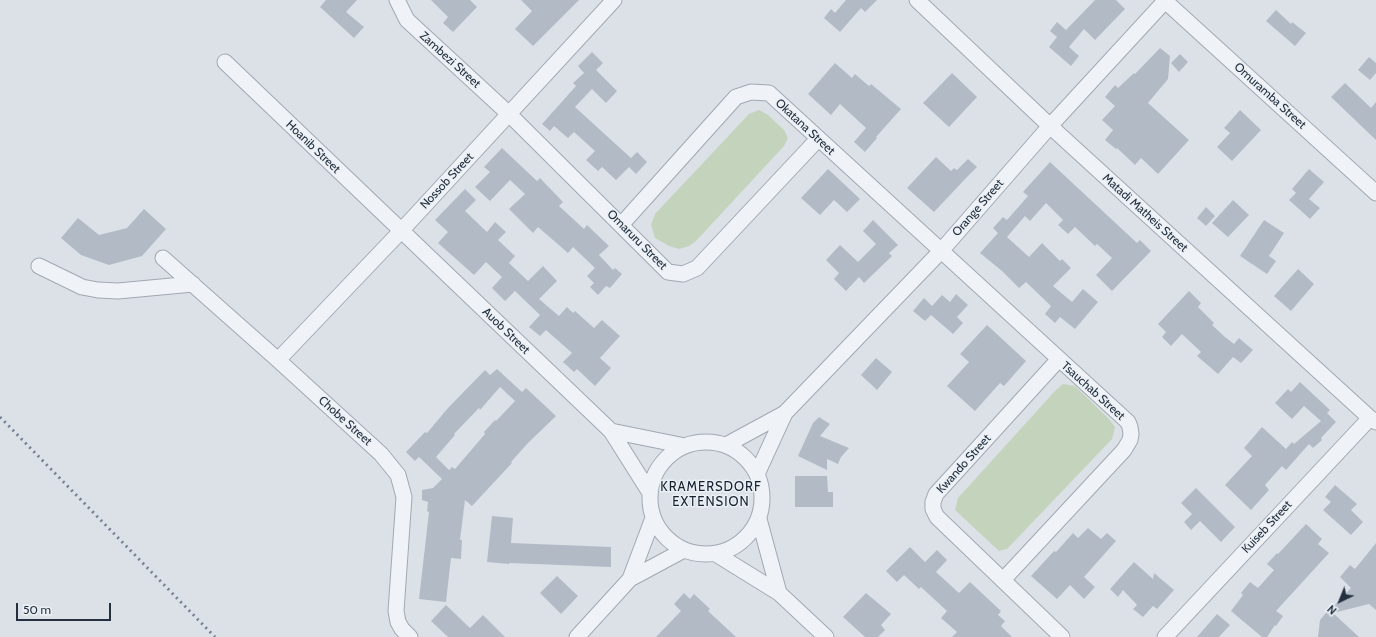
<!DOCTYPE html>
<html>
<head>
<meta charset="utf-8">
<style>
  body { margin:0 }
  #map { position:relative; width:1376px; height:637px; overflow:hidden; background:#dce1e8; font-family:Cabin,sans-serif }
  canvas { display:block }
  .north { position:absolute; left:1320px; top:581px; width:40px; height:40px; -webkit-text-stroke:3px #ebf0f5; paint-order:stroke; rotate:223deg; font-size:11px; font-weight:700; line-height:16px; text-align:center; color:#24303f }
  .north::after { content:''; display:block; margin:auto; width:14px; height:18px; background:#24303f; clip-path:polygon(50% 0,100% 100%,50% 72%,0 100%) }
  .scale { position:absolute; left:16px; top:603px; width:95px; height:18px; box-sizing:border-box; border:2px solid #24303f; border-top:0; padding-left:5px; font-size:12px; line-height:14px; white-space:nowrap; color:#24303f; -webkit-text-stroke:3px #ebf0f5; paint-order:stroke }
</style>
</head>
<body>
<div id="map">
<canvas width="1376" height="637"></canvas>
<div class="north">N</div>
<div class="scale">50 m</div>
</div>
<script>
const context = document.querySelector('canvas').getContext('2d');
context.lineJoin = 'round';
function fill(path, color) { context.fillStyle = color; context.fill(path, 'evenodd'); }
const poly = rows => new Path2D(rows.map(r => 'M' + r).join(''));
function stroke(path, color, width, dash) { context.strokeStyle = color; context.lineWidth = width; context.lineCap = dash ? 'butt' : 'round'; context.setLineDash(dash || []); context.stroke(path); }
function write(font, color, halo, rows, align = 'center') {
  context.font = font + ' Cabin,sans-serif'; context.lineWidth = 3; context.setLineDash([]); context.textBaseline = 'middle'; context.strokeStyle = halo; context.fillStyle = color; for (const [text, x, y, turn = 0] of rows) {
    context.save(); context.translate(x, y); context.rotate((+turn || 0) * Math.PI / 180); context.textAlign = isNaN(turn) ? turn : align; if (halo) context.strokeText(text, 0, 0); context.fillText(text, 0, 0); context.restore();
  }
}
fill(poly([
  [759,110,768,115,784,130,788,138,784,146,696,241,689,246,679,249,669,246,655,238,651,225,655,214,749,114],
  [1063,384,1075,386,1109,419,1115,427,1112,439,1007,549,999,551,955,510,958,498,1055,391]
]), '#c3d3bc');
fill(poly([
  [326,0,357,0,346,12,364,27,354,38,320,7],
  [431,0,470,0,477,7,453,32,443,23,448,17],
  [521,0,579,0,533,46,515,29,532,11],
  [846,0,877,0,865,12,861,8,840,32,824,18,831,9,835,13],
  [1095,0,1116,0,1125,9,1095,40,1084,29,1069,47,1079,56,1071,66,1049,47,1057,37,1050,31,1057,22,1066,30],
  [1276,10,1291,24,1292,22,1306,33,1295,46,1266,21],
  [1160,48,1170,56,1168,79,1148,103,1189,140,1158,174,1141,158,1135,165,1117,148,1116,149,1105,140,1113,130,1102,120,1115,106,1105,97,1115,85,1118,88,1134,73,1135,74],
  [592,52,603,63,596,70,617,91,606,103,592,89,575,107,631,158,637,152,647,162,636,174,629,167,616,180,602,167,598,171,586,160,595,151,574,132,568,138,554,126,550,131,542,124,576,86,573,83,584,73,578,66],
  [1180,54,1188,62,1179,72,1171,63],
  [1369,57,1376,63,1376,73,1370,80,1358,70],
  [835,63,852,78,855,74,869,86,871,84,901,109,876,137,877,138,865,152,854,142,866,128,840,104,831,115,808,94],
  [952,73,977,97,949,127,923,103],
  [1345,83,1371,108,1376,102,1376,140,1331,97],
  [1240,110,1261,130,1232,161,1217,147,1230,133,1224,128],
  [502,148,537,181,540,178,563,202,559,206,584,229,587,225,609,246,599,255,613,270,615,268,622,274,610,288,606,286,598,295,590,287,594,283,587,276,595,268,573,247,568,253,538,227,533,233,509,209,525,194,510,180,490,201,475,187,490,172,484,167],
  [936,157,951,171,954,168,957,170,968,159,977,167,968,176,934,212,907,188],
  [1050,162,1137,243,1140,240,1151,251,1112,291,1096,275,1112,258,1097,244,1095,246,1075,227,1068,234,1058,225,1063,220,1046,203,1030,221,1025,216,1007,237,1029,257,1042,243,1060,261,1062,259,1071,268,1053,286,1072,302,1083,289,1098,302,1075,329,1060,317,1055,323,1045,314,1051,306,1026,282,1019,288,1002,271,980,253,998,233,993,228,1003,217,1007,220,1028,196,1023,192],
  [828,169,860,199,847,212,834,200,820,215,801,198],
  [1309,169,1324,182,1309,199,1320,208,1310,219,1289,200,1296,193,1292,189],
  [465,189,476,200,465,211,487,232,495,222,506,232,498,240,515,256,509,263,528,281,543,266,557,281,539,299,559,316,567,307,573,313,575,311,594,328,602,320,620,336,600,358,611,368,595,386,577,369,574,372,563,362,572,353,546,330,540,336,529,327,540,315,515,291,505,301,492,288,502,277,486,262,474,275,438,243,448,232,435,220],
  [1233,200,1249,215,1228,237,1212,223],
  [1206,207,1215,216,1206,226,1197,218],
  [144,209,166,229,142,256,109,265,81,255,61,238,78,218,99,235,127,228],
  [873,220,898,245,889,253,892,256,864,283,859,277,846,291,834,279,839,273,826,260,840,245,858,262,876,244,863,231],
  [1264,220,1284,233,1269,256,1276,261,1267,274,1240,256],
  [1298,269,1314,284,1291,311,1274,296],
  [1189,291,1201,303,1198,307,1214,323,1212,325,1225,337,1234,344,1239,338,1253,350,1241,363,1233,357,1218,374,1197,356,1201,352,1182,334,1171,346,1162,337,1166,332,1158,324],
  [956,294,968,305,957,317,963,323,953,334,931,315,925,321,913,311,924,298,932,306,942,295,950,302],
  [987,325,1026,361,1004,386,1000,383,975,411,947,386,969,362,960,354],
  [876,358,892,372,877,390,861,375],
  [497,369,522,392,526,388,556,416,527,444,511,462,512,463,472,506,465,500,460,540,462,540,461,559,451,558,446,602,419,599,429,512,427,511,428,502,422,500,422,490,433,488,442,479,419,457,415,461,406,452,425,432,427,433,448,408,485,370,490,375],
  [500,387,515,401,496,421,495,420,484,432,485,434,455,469,452,467,449,470,436,457,455,435,454,434,479,408,480,410],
  [1300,382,1330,410,1327,413,1336,422,1321,438,1322,440,1313,448,1309,444,1286,470,1282,466,1265,485,1269,490,1251,510,1225,485,1252,456,1244,448,1262,427,1286,449,1292,442,1294,444,1321,421,1304,406,1292,419,1275,403,1288,389,1291,392],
  [819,417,830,424,820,436,849,448,841,457,838,464,827,459,827,470,798,456,813,423],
  [795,476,827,476,828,492,833,492,833,507,795,507],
  [1335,485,1357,504,1351,510,1363,522,1351,535,1323,510,1331,502,1325,497],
  [1196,488,1235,527,1221,542,1200,521,1191,530,1184,522,1192,514,1181,503],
  [492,516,513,518,511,543,611,547,611,567,509,563,509,564,487,562],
  [1306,524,1322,539,1318,544,1329,553,1276,611,1283,616,1276,626,1275,625,1267,637,1262,637,1231,611,1243,595,1241,593,1250,582,1258,588,1274,570,1267,564,1277,553,1278,554],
  [1088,528,1101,539,1107,533,1116,541,1084,577,1095,587,1084,599,1070,585,1057,599,1031,576,1054,551,1056,552,1073,533,1078,538],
  [1376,543,1376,610,1369,604,1333,613,1359,637,1318,637,1320,620,1329,609,1330,610,1351,588,1340,577,1350,565,1355,569],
  [910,547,925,562,937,550,947,560,936,572,959,593,970,582,1001,611,998,615,1005,621,1001,626,1012,637,952,637,957,632,941,618,947,611,921,587,919,589,904,575,897,582,886,571],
  [1134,562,1153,579,1154,573,1174,590,1157,609,1153,606,1143,617,1133,609,1137,605,1123,590,1118,597,1110,589],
  [557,576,578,596,561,614,540,593],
  [684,593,690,599,694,594,710,609,708,611,736,637,656,637,681,611,674,604],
  [866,593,891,614,881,625,885,630,878,637,865,637,843,617],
  [446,605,470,628,483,615,505,637,448,637,431,621],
  [1217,614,1230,625,1219,637,1197,637]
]), '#b2bbc5');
const street = poly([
  [397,0,407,20,509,114,668,272,683,274,697,268,818,139],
  [917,0,1050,126,1370,418,1376,422],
  [1164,0,1376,193],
  [225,62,611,431],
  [621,225,736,97,751,92,769,93,1128,422,1130,427,1131,434,1130,440,1124,450,1003,580],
  [163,258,278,360,381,454,398,475,404,497,396,611,398,622,402,629,410,637],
  [39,266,82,287,98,290,118,291,193,284],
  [1059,359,936,494,933,502,933,509,937,517,1062,637],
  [278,360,401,231,614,0],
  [785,413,941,251,1050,126,1166,0],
  '650 498a56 56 0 1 1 112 0a56 56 0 1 1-112 0Z',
  [726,445,785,413,757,474],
  [650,493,611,431,685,446],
  [716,554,779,593,759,519],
  [630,579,653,518],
  [779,593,826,637],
  [577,637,630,579,684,550],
  [1165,637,1370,418]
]);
stroke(street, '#a1a8b2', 17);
stroke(street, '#eff2f6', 15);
stroke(poly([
  [0,417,215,637]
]), '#738293', 3, [2, 4]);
write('12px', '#24303f', '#ebf0f5', [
  ["Zambezi Street",450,60,42],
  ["Omuramba Street",1270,96,42],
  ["Okatana Street",805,127,43],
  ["Hoanib Street",313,147,44],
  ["Nossob Street",447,181,-47],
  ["Orange Street",978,208,-49],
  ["Matadi Matheis Street",1145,213,42],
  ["Omaruru Street",637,240,45],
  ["Auob Street",506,331,44],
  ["Tsauchab Street",1093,391,42],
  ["Chobe Street",345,421,42],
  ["Kwando Street",964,464,-48],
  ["Kuiseb Street",1267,527,-47]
]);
context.letterSpacing = '1px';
write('13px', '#162130', '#ebf0f5', [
  ["KRAMERSDORF",711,487],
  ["EXTENSION",711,502]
]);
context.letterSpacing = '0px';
</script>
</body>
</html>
